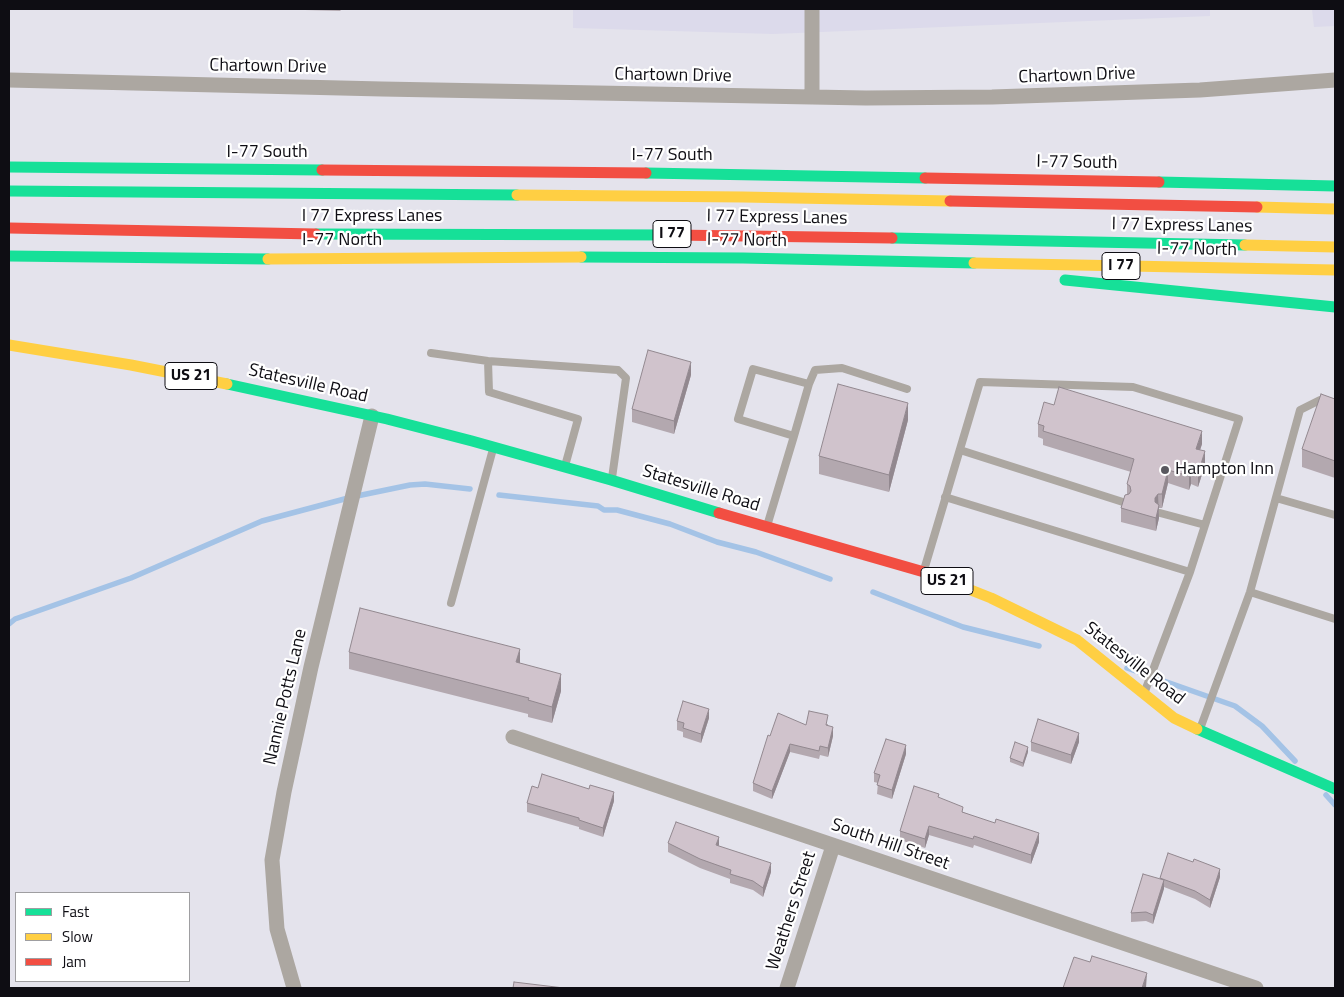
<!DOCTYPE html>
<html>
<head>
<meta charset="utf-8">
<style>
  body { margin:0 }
  #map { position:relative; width:1344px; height:997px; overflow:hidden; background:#e4e3ec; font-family:"Titillium Web",sans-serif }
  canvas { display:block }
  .frame { position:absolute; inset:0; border:10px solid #0e0d13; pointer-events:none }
  .legend { position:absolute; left:15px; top:892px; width:175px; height:90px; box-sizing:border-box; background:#fff; border:1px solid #9f9ea1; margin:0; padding:6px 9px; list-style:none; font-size:15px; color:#0e0d13 }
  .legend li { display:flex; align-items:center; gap:10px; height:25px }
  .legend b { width:25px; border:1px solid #9f9ea1 }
</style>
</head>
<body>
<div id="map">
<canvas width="1344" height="997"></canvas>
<div class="frame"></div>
<ul class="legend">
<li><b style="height:6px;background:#16e098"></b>Fast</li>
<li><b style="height:6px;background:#ffcf43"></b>Slow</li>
<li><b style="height:6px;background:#f24e42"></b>Jam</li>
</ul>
</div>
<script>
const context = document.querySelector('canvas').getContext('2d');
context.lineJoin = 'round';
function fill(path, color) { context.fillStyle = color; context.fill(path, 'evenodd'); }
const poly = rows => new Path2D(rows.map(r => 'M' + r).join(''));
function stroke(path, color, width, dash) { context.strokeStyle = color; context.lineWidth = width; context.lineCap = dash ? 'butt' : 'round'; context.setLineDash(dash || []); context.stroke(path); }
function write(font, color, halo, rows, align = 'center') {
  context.font = font + ' "Titillium Web",sans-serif'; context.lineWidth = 4.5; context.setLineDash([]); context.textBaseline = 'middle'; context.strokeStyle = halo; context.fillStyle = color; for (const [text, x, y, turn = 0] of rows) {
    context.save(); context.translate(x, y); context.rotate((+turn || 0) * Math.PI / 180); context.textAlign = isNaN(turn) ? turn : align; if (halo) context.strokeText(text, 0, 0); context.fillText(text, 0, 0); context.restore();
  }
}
fill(poly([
  [573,9,1210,9,1210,16,773,34,573,28],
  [1312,9,1335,9,1335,26,1314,27]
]), '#dcdaeb');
stroke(poly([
  [499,495,598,506,604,510,617,510,670,524,717,542,756,552,830,579],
  [873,592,963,627,1039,646],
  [9,624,15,619,131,578,262,521,352,497,410,485,425,484,470,489],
  [1127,668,1235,706,1262,726,1295,761],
  [1326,795,1335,805]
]), '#a4c3e6', 5.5);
stroke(poly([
  [431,353,488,361,618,370,626,378,612,478],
  [488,361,489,392,578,419,565,466],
  [809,384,815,370,842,368,907,389],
  [960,450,1126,503],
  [945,497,1190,572],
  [1276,498,1335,515],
  [1160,513,1205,525],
  [767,526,794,436,809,384,753,369,738,419,794,436],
  [924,570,980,382,1133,387,1239,419,1190,572,1145,691],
  [1250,592,1335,619],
  [451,603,493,449],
  [1200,729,1250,592,1300,410,1320,400,1335,403]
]), '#aca7a1', 8);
stroke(poly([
  [812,9,812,97],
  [9,80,382,89,866,98,992,97,1200,90,1335,80],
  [513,737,1256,988],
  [294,988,277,929,272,860,284,792,311,667,372,416],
  [787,988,833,846]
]), '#aca7a1', 15);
stroke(poly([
  [9,167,322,170],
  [646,173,925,178],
  [1159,182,1335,186],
  [9,191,517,195],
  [316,234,672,235],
  [892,238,1245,245],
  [9,256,268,259],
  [581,257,743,258,974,263],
  [1065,280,1335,307],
  [227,384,387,419,472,441,611,480,719,513],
  [1197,729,1335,789]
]), '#16e098', 11);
stroke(poly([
  [517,195,743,197,950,201],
  [1257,207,1335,209],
  [1245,245,1335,247],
  [268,259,581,257],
  [974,263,1335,270],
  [9,345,131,365,227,384],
  [938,577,991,598,1077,640,1174,718,1197,729]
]), '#ffcf43', 11);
stroke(poly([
  [322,170,646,173],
  [925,178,1159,182],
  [950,201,1257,207],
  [9,228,316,234],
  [672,235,892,238],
  [719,513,924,572,938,577]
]), '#f24e42', 11);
fill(poly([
  [270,9,342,9,340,11],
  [691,375,674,434,632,422,632,409],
  [1335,399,1335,478,1302,467,1302,449],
  [1054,405,1202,444,1200,450,1205,465,1198,487,1191,484,1189,490,1168,483,1162,508,1159,508,1159,518,1156,531,1121,522,1121,508,1127,495,1127,484,1131,472,1043,445,1043,439,1038,437,1038,424],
  [908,420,889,492,819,474,819,456],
  [349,652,520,663,561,691,552,723,528,717,528,714,349,669],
  [709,718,701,743,683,737,683,732,677,730,677,721],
  [828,724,828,726,833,736,828,757,820,755,819,759,790,752,772,799,753,791,753,783,770,736,806,725],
  [1031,742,1079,742,1071,764,1031,751],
  [1028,752,1023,767,1010,762,1010,758],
  [906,754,892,799,877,794,878,783,874,782,874,773],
  [538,788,614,801,603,837,579,829,579,827,527,812,527,803],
  [939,798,963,812,1039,842,1031,864,974,845,973,848,929,835,925,848,900,840,900,831],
  [668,843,719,846,771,872,763,897,753,890,730,883,730,879,700,868,668,852],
  [1220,877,1210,908,1195,899,1164,887,1153,924,1146,921,1131,922,1131,913,1160,879,1160,878]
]), '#b3a8af');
fill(poly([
  [691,362,691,375,674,434,674,421],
  [908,403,908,420,889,492,889,475],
  [1202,431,1202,444,1196,462,1196,449],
  [1205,451,1205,465,1198,487,1198,474],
  [1168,470,1168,483,1162,508,1162,494],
  [1191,471,1191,484,1189,490,1189,476],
  [1158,494,1159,518,1156,531,1155,498],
  [520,649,520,666,516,662],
  [561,674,561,691,552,723,552,707],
  [709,709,709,718,701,743,701,734],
  [833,727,833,736,828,757,828,748],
  [1079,733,1079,742,1071,764,1071,755],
  [790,744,790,752,772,799,772,791],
  [906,745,906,754,892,799,892,790],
  [1028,747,1028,752,1023,767,1023,763],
  [614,792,614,801,603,837,603,828],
  [929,826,929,835,925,848,925,839],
  [1039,833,1039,842,1031,864,1031,855],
  [719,837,719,846,716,845],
  [771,863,771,872,763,897,763,888],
  [1220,869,1220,877,1210,908,1210,900],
  [1164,880,1164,889,1153,924,1153,915],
  [1147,973,1146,988,1142,988]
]), '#92888f');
const building = poly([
  [648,350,691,362,674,421,632,409,648,350],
  [838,384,908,403,889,475,819,456,838,384],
  [1059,387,1202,431,1196,449,1205,451,1198,474,1191,471,1189,476,1168,470,1162,494,1158,494,1155,498,1155,502,1159,505,1156,518,1121,508,1125,495,1129,494,1131,491,1130,486,1127,484,1134,459,1043,431,1044,426,1038,424,1044,402,1054,405,1059,387],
  [1321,394,1335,399,1335,461,1302,449,1321,394],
  [360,608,520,649,516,662,561,674,552,707,528,700,529,698,349,652,360,608],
  [683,701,709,709,701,734,683,728,684,723,677,721,683,701],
  [809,711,828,715,826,725,833,727,828,748,820,746,819,751,790,744,772,791,753,783,768,735,770,736,778,713,806,725,809,711],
  [1038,719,1079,733,1071,755,1031,742,1038,719],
  [886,739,906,745,892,790,877,785,880,775,874,773,886,739],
  [1015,742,1028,747,1023,763,1010,758,1015,742],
  [542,774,589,789,590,785,614,792,603,828,579,820,579,818,527,803,532,786,538,788,542,774],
  [914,786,939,794,938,797,963,807,962,812,995,823,996,819,1039,833,1031,855,974,836,973,839,929,826,925,839,900,831,914,786],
  [676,822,719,837,716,845,771,863,763,888,753,881,730,874,731,870,700,859,668,843,676,822],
  [1168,853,1193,862,1194,859,1220,869,1210,900,1195,891,1160,878,1168,853],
  [1143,874,1164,880,1153,915,1146,912,1131,913,1143,874],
  [1092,956,1147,973,1142,988,1063,988,1074,957,1090,962,1092,956],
  [514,982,564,988,513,988,514,982]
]);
fill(building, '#d0c3cc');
stroke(building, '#92888f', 1);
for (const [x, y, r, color] of [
  [1165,470,5,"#59585f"]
]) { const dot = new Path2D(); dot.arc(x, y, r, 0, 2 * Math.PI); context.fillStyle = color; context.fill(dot); stroke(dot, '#fff', 2); }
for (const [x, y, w] of [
  [672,234,38],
  [1121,266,38],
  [191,376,52],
  [947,581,52]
]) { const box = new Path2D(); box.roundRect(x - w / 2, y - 13.5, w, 27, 4); context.fillStyle = '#fff'; context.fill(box); stroke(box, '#0e0d13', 1); }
write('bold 16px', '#0e0d13', null, [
  ["I 77",672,234],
  ["I 77",1121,266],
  ["US 21",191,376],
  ["US 21",947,581]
]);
write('18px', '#0e0d13', '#fff', [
  ["Chartown Drive",268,67,1],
  ["Chartown Drive",673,76,1],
  ["Chartown Drive",1077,76,-2],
  ["I-77 South",267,153],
  ["I-77 South",672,156],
  ["I-77 South",1077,163,1],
  ["I 77 Express Lanes",372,217],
  ["I 77 Express Lanes",777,218,1],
  ["I 77 Express Lanes",1182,226,1],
  ["I-77 North",342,241],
  ["I-77 North",747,241,1],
  ["I-77 North",1197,250,1],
  ["Statesville Road",308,384,13],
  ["Statesville Road",701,489,17],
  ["Statesville Road",1134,664,38],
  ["Nannie Potts Lane",286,697,-77],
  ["South Hill Street",890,845,19],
  ["Weathers Street",792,911,-72]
]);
write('18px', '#0e0d13', '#fff', [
  ["Hampton Inn",1175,470]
], 'left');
</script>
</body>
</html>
